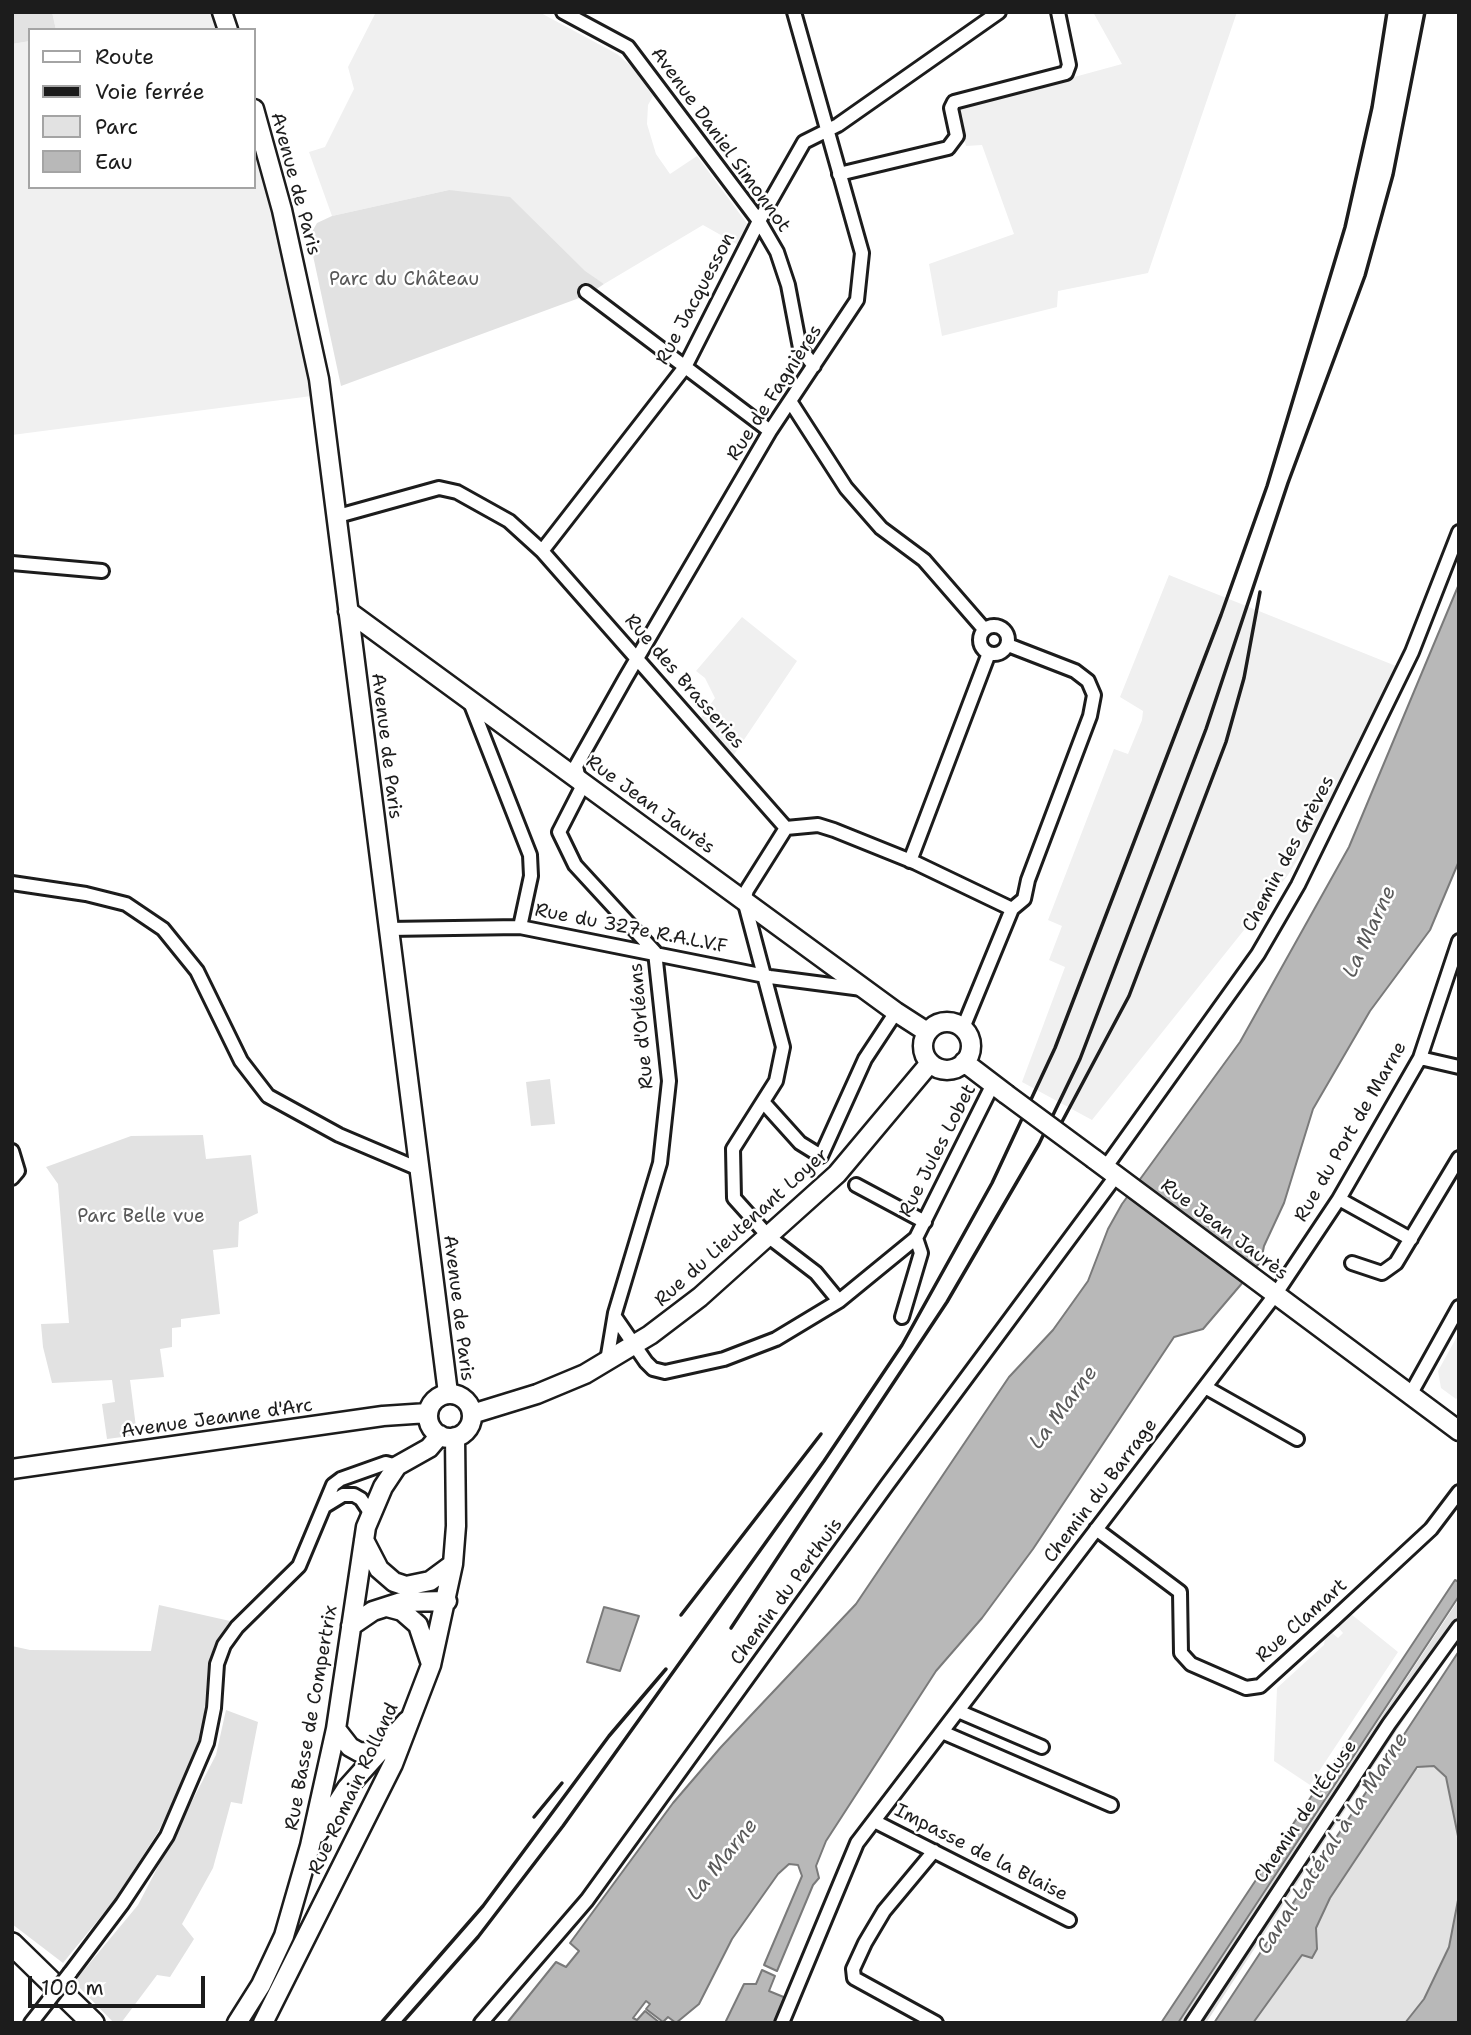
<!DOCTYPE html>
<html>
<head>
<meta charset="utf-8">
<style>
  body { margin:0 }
  #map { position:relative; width:1471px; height:2035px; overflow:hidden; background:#fff; font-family:"Shantell Sans",sans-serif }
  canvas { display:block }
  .frame { position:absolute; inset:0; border:14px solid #1c1c1c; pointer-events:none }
  .legend { position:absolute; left:28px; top:28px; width:228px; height:161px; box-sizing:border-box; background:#fff; border:2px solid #a4a4a4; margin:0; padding:9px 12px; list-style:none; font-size:21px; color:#1c1c1c }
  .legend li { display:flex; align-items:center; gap:14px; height:35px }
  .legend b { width:35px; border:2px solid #a4a4a4 }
  .scale { position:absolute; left:28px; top:1976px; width:177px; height:32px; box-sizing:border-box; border:4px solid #1c1c1c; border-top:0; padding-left:9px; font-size:21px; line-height:24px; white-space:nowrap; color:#1c1c1c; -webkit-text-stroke:5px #fff; paint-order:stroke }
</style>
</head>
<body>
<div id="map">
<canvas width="1471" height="2035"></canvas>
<div class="frame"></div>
<ul class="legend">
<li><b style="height:9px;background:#fff"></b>Route</li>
<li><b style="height:9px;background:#1c1c1c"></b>Voie ferrée</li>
<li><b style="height:19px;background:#e2e2e2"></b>Parc</li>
<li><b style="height:19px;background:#b8b8b8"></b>Eau</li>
</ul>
<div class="scale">100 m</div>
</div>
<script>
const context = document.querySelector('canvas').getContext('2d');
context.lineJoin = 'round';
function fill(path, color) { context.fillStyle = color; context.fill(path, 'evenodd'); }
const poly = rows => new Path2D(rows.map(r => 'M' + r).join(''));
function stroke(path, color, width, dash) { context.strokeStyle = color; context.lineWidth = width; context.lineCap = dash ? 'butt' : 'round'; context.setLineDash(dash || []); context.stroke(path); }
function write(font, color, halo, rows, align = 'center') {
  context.font = font + ' "Shantell Sans",sans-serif'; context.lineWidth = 5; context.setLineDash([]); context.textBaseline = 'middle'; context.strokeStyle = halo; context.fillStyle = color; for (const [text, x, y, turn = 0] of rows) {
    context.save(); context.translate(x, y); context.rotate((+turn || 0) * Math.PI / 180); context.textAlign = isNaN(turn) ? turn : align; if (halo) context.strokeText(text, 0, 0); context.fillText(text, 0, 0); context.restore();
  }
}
fill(poly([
  [52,12,222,12,227,30,56,30],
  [380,12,539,12,617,54,632,67,653,96,648,105,647,124,656,154,670,174,697,156,751,229,742,247,703,225,604,284,449,190,332,216,309,152,325,147,354,89,348,67,375,14],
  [1093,12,1237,12,1148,273,1058,291,1057,307,942,336,929,264,1014,234,982,145,966,146,957,109,1122,64],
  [30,41,30,187,254,187,254,129,327,394,12,435,12,44],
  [1169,575,1396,666,1319,825,1288,875,1092,1120,1022,1082,1065,967,1049,960,1062,926,1048,920,1114,749,1128,754,1142,720,1143,711,1120,697],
  [742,617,797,661,733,756,700,719,715,698,705,678,696,671],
  [1459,1333,1459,1396,1456,1399,1441,1388,1438,1371],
  [1351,1614,1398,1652,1310,1785,1274,1761,1277,1688,1324,1645,1325,1638,1331,1632,1338,1638,1343,1633,1337,1626]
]), '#f0f0f0');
fill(poly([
  [12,12,52,12,56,30,30,30,30,41,12,44],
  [449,190,510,197,585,271,604,284,595,290,590,287,582,297,341,386,309,237,317,223,332,216],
  [550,1079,555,1124,531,1126,526,1082],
  [203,1135,206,1159,251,1155,258,1213,239,1222,238,1247,213,1250,220,1314,181,1319,181,1327,172,1328,172,1347,160,1349,164,1377,130,1380,137,1435,107,1439,102,1404,115,1402,112,1380,52,1383,43,1347,41,1324,69,1323,58,1184,46,1167,131,1136],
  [1459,1599,1459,1625,1189,2023,1179,2023],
  [159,1605,230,1621,214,1646,208,1667,203,1728,189,1771,158,1832,116,1898,63,1963,12,1924,12,1646,30,1650,151,1651],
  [1459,1635,1206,2023,1193,2023,1309,1844],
  [226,1710,258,1722,242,1804,231,1802,213,1868,182,1924,194,1939,170,1977,157,1975,121,2023,114,2023,74,1982,138,1905,216,1755],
  [1427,1765,1436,1767,1446,1777,1453,1804,1459,1841,1459,1895,1449,1947,1421,2004,1405,2023,1253,2023,1302,1955,1311,1958,1317,1949,1316,1928,1330,1898,1412,1771]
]), '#e2e2e2');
const water = poly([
  [1459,584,1459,861,1430,930,1370,1011,1313,1109,1284,1203,1264,1246,1261,1261,1203,1329,1174,1337,1033,1549,982,1618,936,1671,826,1841,816,1866,819,1878,813,1885,777,1971,764,1965,802,1876,798,1865,789,1864,778,1874,732,1939,699,2004,676,2023,668,2017,663,2022,646,2009,650,2004,646,2001,633,2018,637,2020,645,2011,660,2023,507,2023,556,1962,566,1967,579,1951,570,1943,673,1803,721,1747,856,1604,1009,1377,1053,1330,1088,1281,1108,1229,1122,1204,1240,1042,1349,847,1459,584],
  [1455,1580,1459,1582,1459,1596,1178,2023,1161,2023,1455,1580],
  [604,1607,639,1616,620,1671,587,1662,604,1607],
  [1459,1651,1459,1841,1446,1777,1434,1766,1417,1767,1330,1898,1316,1928,1317,1949,1312,1958,1302,1955,1253,2023,1214,2023,1459,1651],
  [1459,1895,1459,2023,1405,2023,1424,1999,1449,1947,1459,1895],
  [762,1970,775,1976,769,1991,786,1998,776,2023,725,2023,744,1984,756,1984,762,1970]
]);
fill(water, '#b8b8b8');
stroke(water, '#7a7a7a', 2);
const minor = poly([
  [563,12,628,47,759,221,777,252,788,285,800,348,814,366],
  [839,174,948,148,957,136,951,108,954,102,1066,73,1069,65,1058,12],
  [586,292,770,431],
  [790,401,846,488,881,528,924,560,984,629],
  [338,516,439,488,457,492,509,521,542,551,786,828,818,825,834,830,916,863,1012,909],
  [542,551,685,367,759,221,804,142,838,125,999,12],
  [12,563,102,571],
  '980 640a14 14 0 1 1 28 0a14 14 0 1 1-28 0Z',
  [1008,645,1075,671,1088,681,1094,695,1090,716,1028,880,1024,899,1012,909],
  [470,702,530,855,531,876,520,927],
  [786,828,747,890,744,900,783,1047,776,1081,733,1149,734,1198,769,1237,816,1273,839,1301],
  [910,861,989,653],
  [12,883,86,894,126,904,163,929,197,971,241,1061,268,1096,339,1135,419,1169],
  [388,929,520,927,770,977,862,989],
  [963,1028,1012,909],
  [1420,1058,1459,1067],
  [764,1103,800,1143,821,1156,865,1059,896,1012],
  [12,1151,18,1171,12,1178],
  [1105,1168,1258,954,1298,885,1412,652,1459,532],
  [856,1185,925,1222],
  [1339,1199,1411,1239],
  [1352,1263,1382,1273,1396,1263,1459,1158],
  [615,1317,646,1362,653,1369,665,1372,724,1359,776,1339,839,1301,916,1238,993,1084],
  [902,1317,921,1253,916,1238],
  [607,1361,615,1313,660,1163,669,1081,655,952,575,865,559,832,581,789,576,766,625,679,770,431,857,300,862,253,794,12],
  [1205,1387,1297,1439],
  [1410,1395,1459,1307],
  [325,1506,343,1495,354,1495,361,1499,371,1514],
  [1096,1529,1180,1592,1181,1653,1191,1664,1246,1688,1260,1686,1334,1619,1431,1529,1459,1492],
  [958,1711,1042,1747],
  [942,1732,1111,1805],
  [874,1821,1069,1920],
  [934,1851,884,1911,865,1943,853,1969,854,1978,936,2023],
  [70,1973,122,1904,167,1836,207,1743,214,1708,217,1664,224,1645,237,1627,299,1566,333,1485,341,1479,386,1463,397,1466],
  [31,2023,49,2000],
  [481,2023,587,1900,887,1485,1116,1176],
  [782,2023,857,1843,1275,1295,1339,1199,1420,1058,1459,941],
  [1192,2023,1389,1724,1459,1627]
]);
const secondary = poly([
  [222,12,228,30],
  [254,109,282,210,319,379,448,1393],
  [348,611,896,1012,927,1032],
  '923 1046a24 24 0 1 1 48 0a24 24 0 1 1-48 0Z',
  [964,1062,1006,1094],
  [1094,1159,1459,1431],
  '428 1416a22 22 0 1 1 44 0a22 22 0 1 1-44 0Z',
  [472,1414,537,1394,585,1374,650,1335,700,1297,837,1174,930,1063],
  [12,1469,383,1416,428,1413],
  [364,1540,379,1569,394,1582,406,1586,430,1581,453,1564],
  [387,1607,402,1611,418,1625,430,1661],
  [351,1626,373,1611,401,1602,447,1601],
  [336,1729,350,1747,359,1752,378,1753],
  [318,1833,347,1788,407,1721],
  [237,2023,261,1985,284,1936,310,1846,336,1729,366,1527,383,1487,397,1466,429,1448,440,1435],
  [263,2023,393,1764,431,1665,453,1564,456,1526,455,1437]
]);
const primary = poly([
  [12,1944,93,2023]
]);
stroke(minor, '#1c1c1c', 18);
stroke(secondary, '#1c1c1c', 23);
stroke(primary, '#1c1c1c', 26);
stroke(minor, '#fff', 12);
stroke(secondary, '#fff', 18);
stroke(primary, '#fff', 21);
stroke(poly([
  [1056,1133,1129,996,1226,742,1244,678,1260,592],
  [681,1615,821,1434],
  [731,1628,947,1302,1039,1144,1080,1059,1206,729,1288,483,1365,276,1393,175,1425,12],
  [534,1817,562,1783],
  [381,2023,483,1906,609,1736,666,1669],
  [402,2023,478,1937,563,1826,824,1461,902,1345,992,1183,1055,1048,1221,615,1267,486,1345,227,1372,107,1387,12]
]), '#1c1c1c', 3.5);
const minorBridge = poly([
  [49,2000,70,1973]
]);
const secondaryBridge = poly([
  [1006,1094,1094,1159]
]);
stroke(minorBridge, '#1c1c1c', 18, []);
stroke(secondaryBridge, '#1c1c1c', 23, []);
stroke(minorBridge, '#fff', 12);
stroke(secondaryBridge, '#fff', 18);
write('19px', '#1c1c1c', '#fff', [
  ["Avenue Daniel Simonnot",720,140,54],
  ["Avenue de Paris",295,184,75],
  ["Rue Jacquesson",696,299,-62],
  ["Rue de Fagnières",775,393,-57],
  ["Rue des Brasseries",684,682,49],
  ["Avenue de Paris",386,746,83],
  ["Rue Jean Jaurès",650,805,36],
  ["Chemin des Grèves",1289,854,-62],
  ["Rue du 327e R.A.L.V.F",631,929,11],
  ["Rue d'Orléans",642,1026,-95],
  ["Rue du Port de Marne",1351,1132,-60],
  ["Rue Jules Lobet",938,1151,-63],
  ["Rue du Lieutenant Loyer",742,1228,-42],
  ["Rue Jean Jaurès",1224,1230,37],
  ["Avenue de Paris",458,1308,83],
  ["Avenue Jeanne d'Arc",217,1419,-8],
  ["Chemin du Barrage",1101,1491,-53],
  ["Chemin du Perthuis",787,1592,-54],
  ["Rue Clamart",1302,1621,-42],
  ["Rue Basse de Compertrix",312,1718,-80],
  ["Rue Romain Rolland",354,1789,-65],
  ["Chemin de l'Écluse",1306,1812,-56],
  ["Impasse de la Blaise",981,1853,27]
]);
write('19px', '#575757', '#fff', [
  ["Parc du Château",404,280],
  ["Parc Belle vue",141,1217]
]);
write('italic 21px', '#5a5a5a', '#fff', [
  ["La Marne",1370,932,-65],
  ["La Marne",1064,1408,-53],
  ["Canal Latéral à la Marne",1333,1844,-57],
  ["La Marne",723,1860,-51]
]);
</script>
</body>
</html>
